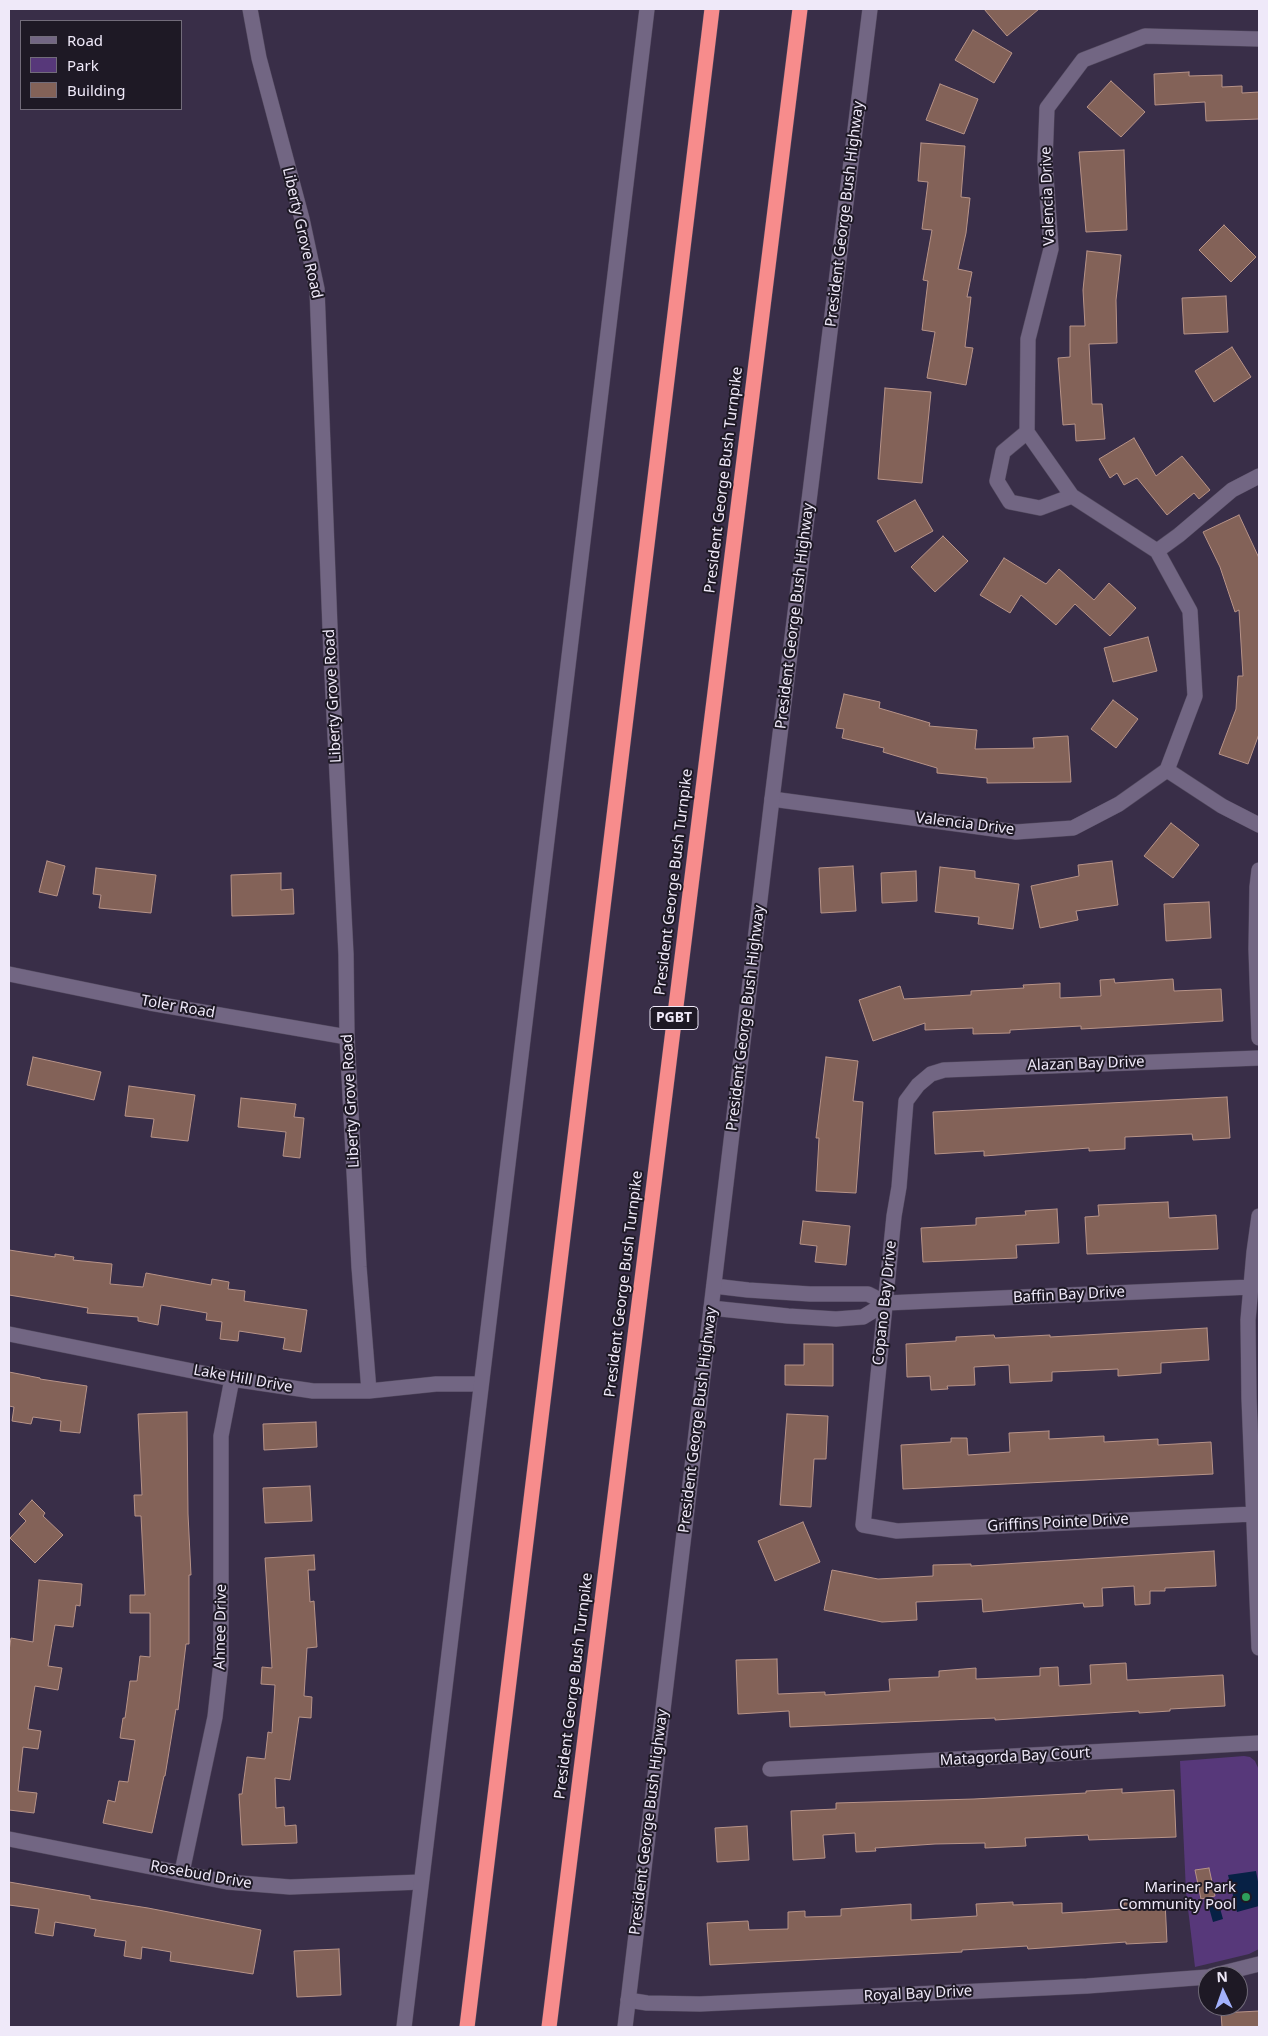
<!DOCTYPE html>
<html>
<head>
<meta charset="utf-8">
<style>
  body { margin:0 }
  #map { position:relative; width:1268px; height:2036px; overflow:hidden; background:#392e48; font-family:"Noto Sans",sans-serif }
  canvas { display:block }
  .frame { position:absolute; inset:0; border:10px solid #efe9f9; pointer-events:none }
  .legend { position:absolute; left:20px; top:20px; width:162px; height:90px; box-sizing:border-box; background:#1e1925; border:1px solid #726c7a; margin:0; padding:6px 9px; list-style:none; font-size:15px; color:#efe9f9 }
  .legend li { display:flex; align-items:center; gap:10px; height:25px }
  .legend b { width:25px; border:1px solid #726c7a }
  .north { position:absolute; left:1198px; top:1966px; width:50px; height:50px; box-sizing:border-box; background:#1e1925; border:1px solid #726c7a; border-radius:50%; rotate:357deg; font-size:14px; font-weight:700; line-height:20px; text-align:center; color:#efe9f9 }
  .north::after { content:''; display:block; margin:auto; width:18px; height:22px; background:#a3b2fd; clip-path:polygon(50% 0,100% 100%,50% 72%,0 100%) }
</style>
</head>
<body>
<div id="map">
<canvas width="1268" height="2036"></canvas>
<div class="frame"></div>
<ul class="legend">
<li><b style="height:6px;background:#726683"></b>Road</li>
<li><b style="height:14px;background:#57387a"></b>Park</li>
<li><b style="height:14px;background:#836258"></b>Building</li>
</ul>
<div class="north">N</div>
</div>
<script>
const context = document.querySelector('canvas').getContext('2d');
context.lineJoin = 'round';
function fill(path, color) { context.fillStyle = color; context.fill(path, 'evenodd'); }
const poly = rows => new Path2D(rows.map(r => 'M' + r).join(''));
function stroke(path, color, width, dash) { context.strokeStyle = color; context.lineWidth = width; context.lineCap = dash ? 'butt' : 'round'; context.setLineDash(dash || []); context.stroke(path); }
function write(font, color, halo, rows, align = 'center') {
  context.font = font + ' "Noto Sans",sans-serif'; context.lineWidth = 4; context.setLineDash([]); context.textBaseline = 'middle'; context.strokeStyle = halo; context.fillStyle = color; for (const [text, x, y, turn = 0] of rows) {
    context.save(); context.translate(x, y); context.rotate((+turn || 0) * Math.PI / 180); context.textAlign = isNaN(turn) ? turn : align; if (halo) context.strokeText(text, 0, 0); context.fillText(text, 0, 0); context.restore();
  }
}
fill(poly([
  [1244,1756,1250,1757,1255,1761,1259,1770,1259,1949,1249,1954,1195,1967,1186,1892,1180,1761]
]), '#57387a');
fill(poly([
  [1256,1871,1259,1887,1259,1906,1237,1912,1228,1875],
  [1218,1901,1223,1919,1213,1922,1208,1904]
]), '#072145');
const building = poly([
  [984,9,1039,9,1007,36,984,9],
  [973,30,1012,53,994,83,955,60,973,30],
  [1189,72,1189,76,1222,75,1222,87,1242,86,1242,93,1259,92,1259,119,1206,121,1205,102,1155,105,1154,74,1189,72],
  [1111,81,1145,112,1121,137,1087,107,1111,81],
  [940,84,978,99,964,134,926,120,940,84],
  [921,143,965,146,961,197,970,198,966,233,958,269,972,272,967,297,971,297,965,347,973,348,966,385,927,378,935,332,922,330,928,281,923,280,932,230,922,229,928,182,918,181,921,143],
  [1124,150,1127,230,1086,232,1079,152,1124,150],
  [1224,225,1256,257,1231,282,1199,250,1224,225],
  [1087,251,1121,255,1116,300,1117,343,1089,344,1092,404,1102,404,1105,439,1076,441,1075,424,1063,425,1058,358,1070,357,1070,326,1085,326,1083,290,1087,251],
  [1226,296,1228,332,1184,334,1182,298,1226,296],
  [1232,347,1251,377,1214,402,1195,371,1232,347],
  [885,388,931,392,922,483,878,479,885,388],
  [1134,438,1156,476,1182,456,1210,490,1199,499,1194,493,1167,515,1137,478,1124,485,1117,473,1110,478,1099,459,1134,438],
  [915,500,933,531,895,552,877,521,915,500],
  [1239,515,1259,558,1259,734,1248,764,1219,754,1236,709,1238,676,1243,676,1239,610,1235,612,1220,567,1203,532,1239,515],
  [943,536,968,561,935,592,911,567,943,536],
  [1004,558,1046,584,1059,569,1094,600,1109,583,1136,608,1110,636,1075,604,1056,625,1021,595,1010,613,980,595,1004,558],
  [1148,637,1157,671,1113,682,1104,648,1148,637],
  [844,694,880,702,879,708,930,723,929,726,977,730,975,749,1034,748,1033,738,1068,736,1071,782,987,783,987,778,937,773,937,768,883,752,884,748,842,738,844,729,836,728,844,694],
  [1113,700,1138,719,1116,748,1091,729,1113,700],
  [1171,823,1199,845,1173,878,1144,856,1171,823],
  [47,861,65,866,57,896,39,892,47,861],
  [1112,861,1118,905,1076,911,1078,920,1040,928,1031,886,1079,876,1078,865,1112,861],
  [853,866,856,911,821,913,819,868,853,866],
  [940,867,975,871,975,878,1019,884,1013,929,978,924,979,917,935,912,940,867],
  [96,868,156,875,151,913,99,908,101,895,93,894,96,868],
  [916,871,917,901,882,903,881,873,916,871],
  [281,873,281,890,293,889,294,914,232,916,231,875,281,873],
  [1209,902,1211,938,1166,941,1164,904,1209,902],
  [1114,979,1115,983,1173,979,1174,991,1221,989,1223,1021,1081,1029,1081,1026,1010,1030,1010,1033,973,1034,973,1028,925,1030,925,1023,873,1041,859,1000,900,986,904,999,971,995,971,991,1024,988,1023,985,1060,983,1060,998,1101,996,1100,980,1114,979],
  [33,1057,101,1072,94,1100,27,1085,33,1057],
  [826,1057,858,1061,853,1101,863,1102,856,1193,816,1191,819,1138,816,1138,826,1057],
  [129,1086,195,1095,188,1141,151,1137,154,1119,125,1116,129,1086],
  [1227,1097,1230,1138,1193,1140,1192,1134,1125,1137,1125,1149,1089,1151,1089,1148,984,1156,984,1151,935,1154,933,1112,1227,1097],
  [241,1098,296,1104,294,1117,304,1118,300,1158,283,1156,286,1132,238,1127,241,1098],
  [1168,1202,1169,1218,1216,1215,1218,1249,1087,1254,1085,1217,1099,1216,1098,1205,1168,1202],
  [1057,1209,1059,1243,1016,1245,1017,1258,923,1262,921,1228,976,1225,976,1218,1026,1215,1025,1211,1057,1209],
  [803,1221,850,1226,846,1265,815,1262,817,1246,800,1244,803,1221],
  [9,1250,55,1257,55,1254,74,1257,73,1260,112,1264,110,1284,143,1287,146,1273,211,1285,212,1279,229,1282,228,1289,245,1291,244,1301,307,1310,301,1352,283,1349,285,1338,239,1331,238,1341,220,1339,222,1322,206,1320,207,1313,161,1305,158,1325,138,1321,138,1317,87,1313,88,1308,9,1295,9,1250],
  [1207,1328,1209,1360,1161,1363,1161,1373,1118,1376,1118,1369,1052,1372,1052,1381,1010,1383,1009,1365,974,1367,975,1385,947,1386,948,1389,931,1390,930,1376,907,1377,906,1344,956,1341,956,1337,994,1335,995,1338,1050,1335,1050,1337,1207,1328],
  [804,1344,833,1344,833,1386,785,1385,785,1365,804,1365,804,1344],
  [9,1372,40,1378,40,1379,87,1386,80,1433,60,1431,61,1421,33,1417,31,1424,12,1421,14,1407,9,1406,9,1372],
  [187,1412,188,1514,191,1575,189,1575,189,1644,186,1644,178,1710,176,1709,165,1776,164,1776,152,1833,103,1823,108,1800,115,1802,119,1781,128,1782,135,1740,120,1738,123,1718,125,1718,130,1681,137,1681,140,1656,150,1657,150,1613,130,1613,130,1595,145,1595,141,1516,135,1516,134,1495,142,1495,138,1414,187,1412],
  [787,1414,828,1416,826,1459,814,1459,811,1507,780,1505,787,1414],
  [316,1422,317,1447,264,1450,263,1424,316,1422],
  [1049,1431,1049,1439,1104,1436,1104,1442,1158,1439,1158,1445,1211,1442,1213,1474,903,1489,901,1445,951,1442,951,1438,967,1438,968,1455,1010,1452,1009,1433,1049,1431],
  [310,1486,312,1521,265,1523,263,1488,310,1486],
  [32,1500,45,1513,43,1516,63,1535,35,1563,10,1538,26,1521,19,1514,32,1500],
  [803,1522,820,1562,775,1581,758,1541,803,1522],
  [1214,1551,1216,1586,1165,1588,1165,1591,1150,1591,1150,1604,1135,1605,1134,1586,1102,1588,1103,1606,1084,1607,1083,1603,983,1612,982,1599,916,1602,917,1620,882,1622,824,1610,832,1570,878,1579,933,1576,933,1565,971,1564,971,1566,1214,1551],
  [314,1555,315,1570,308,1570,310,1602,314,1601,317,1647,307,1648,304,1696,312,1697,311,1718,299,1717,290,1780,275,1778,276,1808,284,1807,285,1826,296,1825,297,1843,242,1845,239,1794,242,1794,247,1757,265,1759,268,1732,272,1733,275,1685,261,1684,262,1667,272,1668,265,1558,314,1555],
  [39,1580,82,1584,80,1606,76,1605,73,1627,55,1625,48,1666,62,1668,58,1690,35,1686,28,1729,41,1731,38,1749,23,1747,18,1791,37,1793,34,1813,9,1810,9,1651,11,1638,33,1642,39,1580],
  [777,1659,778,1694,825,1692,825,1695,890,1691,889,1679,939,1677,939,1671,976,1668,976,1679,1040,1676,1040,1668,1058,1667,1059,1686,1091,1684,1090,1665,1126,1663,1127,1680,1223,1675,1225,1706,1170,1709,1170,1711,1139,1713,1139,1711,995,1720,995,1718,790,1727,789,1711,738,1714,736,1660,777,1659],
  [1122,1789,1122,1793,1174,1790,1176,1837,1089,1840,1088,1835,1025,1838,1026,1846,985,1848,985,1843,935,1844,875,1848,876,1851,856,1852,855,1833,823,1835,825,1858,793,1860,791,1811,836,1809,836,1803,974,1799,1086,1793,1086,1791,1122,1789],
  [747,1826,749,1860,717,1862,715,1828,747,1826],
  [1209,1868,1215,1896,1201,1899,1195,1870,1209,1868],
  [9,1882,90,1896,90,1899,148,1908,261,1930,253,1974,170,1961,171,1952,142,1947,141,1959,124,1956,126,1941,94,1936,96,1929,55,1922,53,1936,35,1933,39,1909,9,1905,9,1882],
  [1165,1901,1167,1942,1126,1944,1126,1942,1028,1949,1027,1946,962,1950,962,1952,710,1965,707,1923,748,1921,749,1930,788,1929,788,1912,805,1911,805,1917,841,1916,841,1909,911,1904,911,1920,977,1916,976,1904,1013,1902,1013,1905,1062,1903,1062,1913,1124,1909,1124,1903,1165,1901],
  [339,1949,341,1995,297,1997,294,1951,339,1949],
  [1259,2011,1259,2027,1222,2027,1221,2013,1259,2011]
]);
fill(building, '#836258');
stroke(building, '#b79388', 1);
const street = poly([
  [250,9,259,58,302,219,317,289,331,654,346,954,347,1037,359,1267,369,1391],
  [1027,432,1003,452,997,481,1010,502,1040,508,1072,496],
  [1157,551,1179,535,1232,490,1259,476],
  [1167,770,1222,806,1259,825],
  [772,799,1016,832,1073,828,1119,804,1167,770,1195,696,1190,611,1157,551,1072,496,1027,432,1028,339,1051,249,1045,161,1047,108,1083,60,1145,36,1259,39],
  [1259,870,1257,887,1256,949,1259,1038],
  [9,974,150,1003,347,1037],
  [1259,1216,1254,1252,1248,1320,1249,1398,1259,1648],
  [714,1286,748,1290,810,1294,868,1294,886,1303],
  [711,1308,788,1316,836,1319,863,1317,886,1303,1251,1287],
  [9,1334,232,1379,313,1391,369,1391,436,1384,481,1384],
  [1253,1514,897,1531,863,1525,894,1216,899,1187,906,1101,918,1085,931,1074,944,1070,1259,1058],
  [770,1769,1259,1743],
  [9,1839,227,1882,290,1887,421,1882],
  [182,1872,215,1717,221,1663,221,1436,232,1379],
  [1211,1976,1259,1964],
  [628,2000,647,2003,700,2004,1087,1986,1208,1977]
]);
const secondary = poly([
  [404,2027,647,9],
  [625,2027,772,799,870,9]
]);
const highway = poly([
  [467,2027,712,9],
  [549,2027,800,9]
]);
stroke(street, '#52495e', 16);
stroke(secondary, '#52495e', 16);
stroke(highway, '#52495e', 16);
stroke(street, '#726683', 15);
stroke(secondary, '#726683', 15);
stroke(highway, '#f78c8c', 15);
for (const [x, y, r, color] of [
  [1246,1897,5,"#2e9e5b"]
]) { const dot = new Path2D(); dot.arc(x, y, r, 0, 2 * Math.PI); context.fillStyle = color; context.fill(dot); stroke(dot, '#1e1925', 2); }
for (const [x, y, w] of [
  [674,1018,48]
]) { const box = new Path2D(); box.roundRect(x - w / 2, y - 11.5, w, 23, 4); context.fillStyle = '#1e1925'; context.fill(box); stroke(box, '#efe9f9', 1); }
write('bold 14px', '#efe9f9', null, [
  ["PGBT",674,1018]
]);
write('15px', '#efe9f9', '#1e1925', [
  ["Valencia Drive",1048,196,-92],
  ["President George Bush Highway",845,214,-83],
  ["Liberty Grove Road",302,233,77],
  ["President George Bush Turnpike",724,480,-83],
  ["President George Bush Highway",795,616,-83],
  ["Liberty Grove Road",333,696,-93],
  ["Valencia Drive",965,824,7],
  ["President George Bush Turnpike",674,882,-83],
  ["Toler Road",178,1007,10],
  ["President George Bush Highway",746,1018,-83],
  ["Alazan Bay Drive",1086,1064,-2],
  ["Liberty Grove Road",351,1101,-93],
  ["President George Bush Turnpike",624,1284,-83],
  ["Baffin Bay Drive",1069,1295,-3],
  ["Copano Bay Drive",885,1303,-84],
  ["Lake Hill Drive",243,1379,10],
  ["President George Bush Highway",698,1420,-83],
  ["Griffins Pointe Drive",1058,1523,-3],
  ["Ahnee Drive",221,1627,-89],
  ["President George Bush Turnpike",574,1686,-83],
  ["Matagorda Bay Court",1015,1757,-3],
  ["President George Bush Highway",649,1822,-83],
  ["Rosebud Drive",201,1875,10],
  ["Royal Bay Drive",918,1994,-3]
]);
write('15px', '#efe9f9', '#1e1925', [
  ["Mariner Park",1236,1888],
  ["Community Pool",1236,1905]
], 'right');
</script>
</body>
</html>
